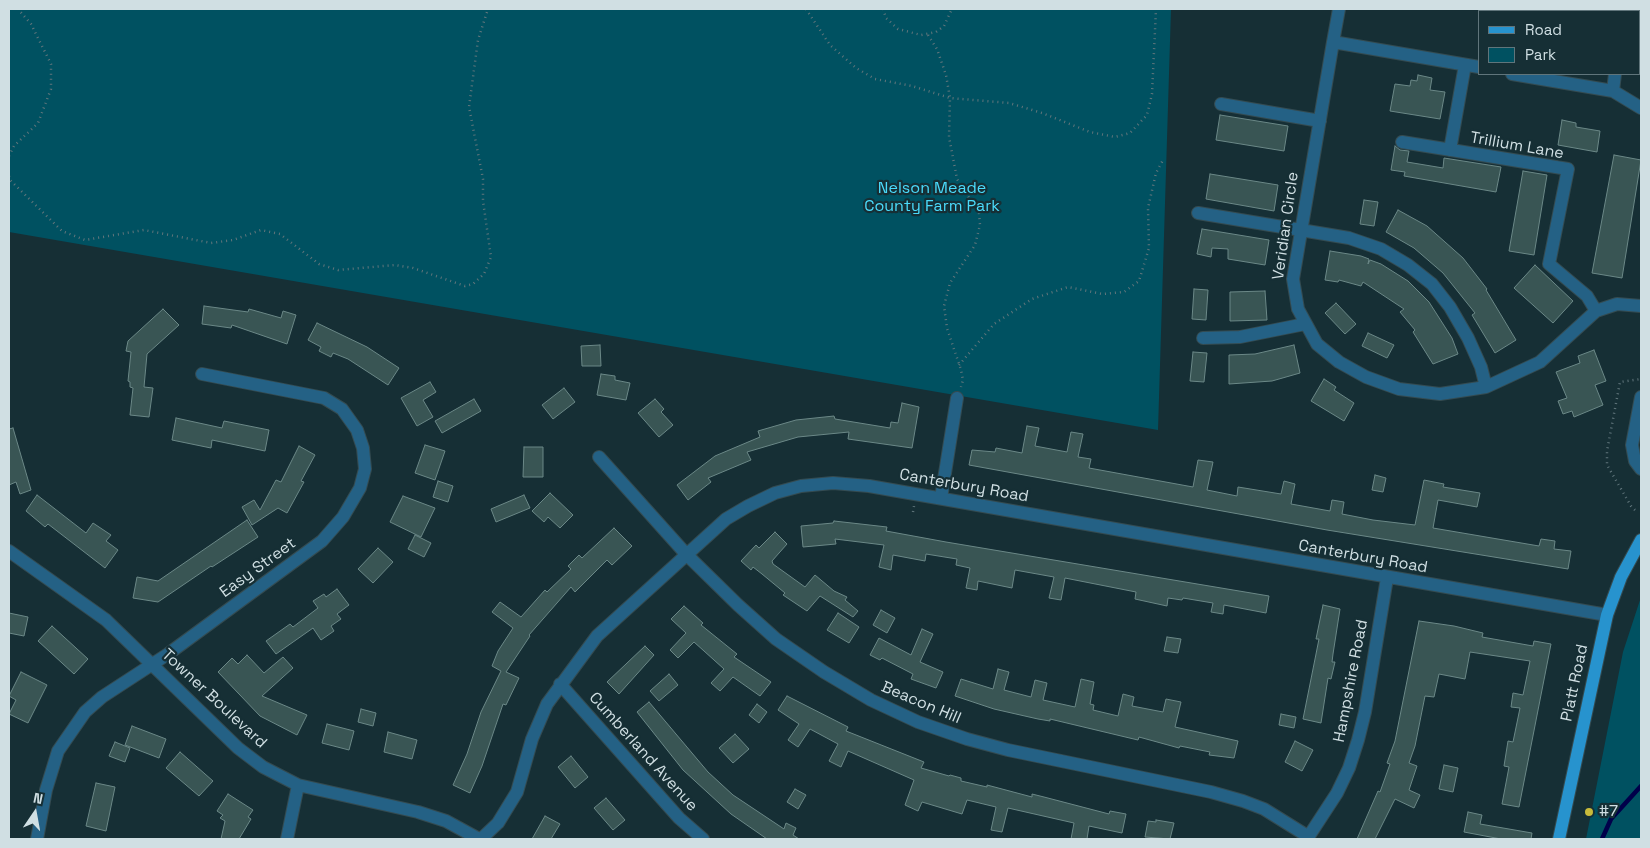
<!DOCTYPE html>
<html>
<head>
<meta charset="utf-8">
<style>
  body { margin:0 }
  #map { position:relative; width:1650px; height:848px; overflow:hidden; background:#162f35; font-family:"Space Grotesk",sans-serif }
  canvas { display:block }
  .frame { position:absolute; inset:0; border:10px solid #d0dfe3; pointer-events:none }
  .legend { position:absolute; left:1478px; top:10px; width:162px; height:65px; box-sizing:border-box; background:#162f35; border:1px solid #60757b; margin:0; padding:6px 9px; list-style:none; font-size:15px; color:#d0dfe3 }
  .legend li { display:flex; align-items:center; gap:10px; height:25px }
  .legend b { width:25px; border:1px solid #60757b }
  .north { position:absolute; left:10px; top:788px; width:50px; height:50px; -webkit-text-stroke:4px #162f35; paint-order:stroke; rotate:12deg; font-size:14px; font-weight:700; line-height:20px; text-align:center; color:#d0dfe3 }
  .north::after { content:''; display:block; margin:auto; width:18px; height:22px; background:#d0dfe3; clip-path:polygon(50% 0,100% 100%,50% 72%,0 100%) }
</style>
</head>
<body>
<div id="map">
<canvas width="1650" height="848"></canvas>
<div class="frame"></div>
<ul class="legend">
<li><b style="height:6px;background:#2793ce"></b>Road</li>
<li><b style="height:14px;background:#005161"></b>Park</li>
</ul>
<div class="north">N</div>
</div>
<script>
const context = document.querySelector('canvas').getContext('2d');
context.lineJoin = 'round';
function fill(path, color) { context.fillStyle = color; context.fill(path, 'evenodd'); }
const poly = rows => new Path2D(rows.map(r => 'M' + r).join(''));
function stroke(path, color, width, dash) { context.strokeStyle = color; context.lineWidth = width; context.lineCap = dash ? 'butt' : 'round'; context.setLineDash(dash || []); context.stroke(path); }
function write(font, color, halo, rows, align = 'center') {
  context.font = font + ' "Space Grotesk",sans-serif'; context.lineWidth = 4.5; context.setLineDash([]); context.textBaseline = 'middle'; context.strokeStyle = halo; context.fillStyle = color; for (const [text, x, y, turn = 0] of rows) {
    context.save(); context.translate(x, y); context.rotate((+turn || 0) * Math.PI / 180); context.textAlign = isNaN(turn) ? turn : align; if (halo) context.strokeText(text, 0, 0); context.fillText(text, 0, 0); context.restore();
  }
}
fill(poly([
  [9,9,1171,9,1158,430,9,232],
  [1641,597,1641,839,1586,839,1623,652]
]), '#005161');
stroke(poly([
  [1602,839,1611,819,1641,786]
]), '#00004a', 4.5);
const building = poly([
  [1418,75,1432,78,1430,90,1445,92,1440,119,1390,111,1395,84,1410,86,1411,80,1417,81,1418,75],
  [1220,115,1288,126,1284,151,1216,140,1220,115],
  [1562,120,1576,123,1576,127,1600,131,1597,152,1558,145,1562,120],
  [1395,146,1400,150,1409,151,1407,162,1443,168,1444,158,1501,167,1496,192,1404,176,1405,172,1391,170,1395,146],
  [1614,155,1641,160,1622,278,1592,273,1614,155],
  [1523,171,1547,175,1534,255,1509,251,1523,171],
  [1210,174,1278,185,1274,211,1206,199,1210,174],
  [1364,200,1378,202,1374,226,1360,224,1364,200],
  [1398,210,1427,226,1463,258,1487,289,1486,290,1516,340,1495,353,1472,315,1475,313,1443,273,1414,248,1386,232,1398,210],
  [1202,229,1269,240,1265,265,1228,259,1228,249,1212,248,1211,257,1197,254,1202,229],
  [1330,251,1361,256,1369,259,1368,264,1370,260,1381,264,1408,281,1429,302,1452,338,1458,354,1433,364,1413,332,1415,330,1400,312,1404,309,1363,282,1361,286,1339,280,1338,282,1325,280,1330,251],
  [1535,265,1573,301,1553,323,1514,288,1535,265],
  [1194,289,1208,290,1206,320,1192,319,1194,289],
  [1265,291,1267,320,1230,321,1230,292,1265,291],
  [1336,303,1356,324,1345,334,1325,313,1336,303],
  [204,306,248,312,249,309,281,318,283,311,296,315,287,344,232,325,231,328,202,324,204,306],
  [163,309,179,325,147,354,144,387,153,388,149,417,130,415,133,388,130,387,130,382,128,381,131,352,126,351,128,341,163,309],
  [317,323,367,347,399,368,388,385,348,359,333,353,331,357,319,351,321,347,308,340,317,323],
  [1368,333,1394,345,1387,358,1362,346,1368,333],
  [600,345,601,366,582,366,581,346,600,345],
  [1294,345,1300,373,1272,381,1229,384,1229,355,1255,354,1294,345],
  [1594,350,1606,381,1595,385,1603,405,1574,417,1572,411,1563,414,1558,401,1567,398,1556,372,1580,363,1578,356,1594,350],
  [1193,352,1207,353,1204,382,1190,381,1193,352],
  [601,374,615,376,615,380,630,383,626,400,597,395,601,374],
  [1324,379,1336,387,1334,390,1354,403,1344,421,1311,401,1324,379],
  [430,382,436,392,423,400,433,417,417,426,401,398,430,382],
  [564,388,575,402,553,419,542,405,564,388],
  [474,399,481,411,442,433,435,421,474,399],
  [655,399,664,409,661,412,673,425,659,437,638,413,655,399],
  [902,403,919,407,912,448,848,439,849,432,798,437,747,452,751,460,708,478,711,482,688,500,677,485,715,456,760,437,758,431,796,420,834,416,835,419,890,428,891,422,898,423,902,403],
  [176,418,222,428,224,421,269,430,265,451,212,440,211,448,172,440,176,418],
  [1027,426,1039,428,1035,446,1067,452,1071,432,1083,434,1078,457,1091,459,1089,468,1193,487,1198,460,1213,462,1207,490,1237,496,1238,487,1281,494,1284,481,1295,484,1291,504,1330,511,1332,500,1344,502,1342,514,1373,520,1415,525,1424,480,1444,484,1443,487,1480,493,1477,507,1438,500,1433,528,1539,546,1541,539,1555,541,1554,549,1571,551,1568,569,1327,530,969,465,972,450,995,452,996,448,1022,453,1027,426],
  [13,428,31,490,20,494,16,482,9,485,9,429,13,428],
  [425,445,445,451,435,480,415,473,425,445],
  [299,446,315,455,301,481,304,482,287,513,278,508,252,525,242,507,254,500,260,510,276,480,281,482,299,446],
  [524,447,543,447,543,477,523,477,524,447],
  [1375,475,1386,478,1383,492,1372,490,1375,475],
  [438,481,453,486,448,502,433,497,438,481],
  [550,493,573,515,560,528,548,517,544,522,532,511,550,493],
  [37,495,86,533,93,523,111,535,106,541,118,550,105,568,48,524,45,527,26,511,37,495],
  [524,495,530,508,496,522,491,509,524,495],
  [403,496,435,508,421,537,390,522,403,496],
  [247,520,258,537,212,567,211,566,158,602,133,598,137,577,158,581,247,520],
  [834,521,887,527,886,531,946,542,1269,596,1266,613,1224,605,1223,614,1211,612,1213,603,1183,598,1182,600,1168,598,1167,606,1135,599,1136,592,1065,578,1061,600,1049,598,1054,577,1015,570,1012,588,978,581,977,590,966,588,970,568,956,565,957,559,926,554,925,561,893,555,891,570,879,567,884,545,835,539,836,544,803,547,801,526,833,523,834,521],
  [614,528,632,546,612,565,607,560,575,592,571,587,529,635,530,636,506,672,519,678,506,705,503,704,482,766,470,793,453,785,467,754,481,712,501,671,492,666,498,651,513,628,492,612,500,602,521,617,545,590,547,592,571,569,568,566,579,555,582,558,614,528],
  [775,532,787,544,772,561,773,564,805,587,815,575,834,591,847,597,845,600,858,611,853,617,820,596,807,611,783,595,785,593,762,574,753,567,751,570,741,561,756,545,759,548,775,532],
  [415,535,431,543,424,557,408,549,415,535],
  [378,548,393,562,373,583,358,569,378,548],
  [337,589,349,605,337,614,341,619,331,626,334,631,321,640,313,628,276,654,266,641,290,624,293,627,318,608,313,601,324,594,326,597,337,589],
  [1323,605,1340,609,1333,654,1332,662,1335,662,1331,679,1328,678,1321,723,1303,719,1319,639,1316,639,1323,605],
  [684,606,703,623,701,625,737,654,734,657,771,682,760,696,733,677,720,691,711,683,724,669,694,642,678,658,670,650,686,633,671,619,684,606],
  [881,610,895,618,887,633,873,625,881,610],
  [9,613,28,617,24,636,9,633,9,613],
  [838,613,859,627,849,643,827,630,838,613],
  [1419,621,1454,626,1483,633,1482,637,1533,646,1534,641,1551,644,1519,807,1502,804,1509,767,1504,766,1508,741,1513,742,1520,708,1511,707,1513,693,1523,695,1530,661,1470,652,1465,679,1439,674,1434,697,1425,696,1415,746,1409,763,1417,766,1409,790,1420,795,1414,808,1395,799,1375,839,1357,839,1378,791,1380,792,1390,764,1387,763,1395,741,1419,621],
  [52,626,88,659,74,674,38,641,52,626],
  [922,629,933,634,920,662,943,672,936,688,911,679,913,674,882,658,880,660,870,655,879,638,911,655,922,629],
  [1167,637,1181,639,1178,653,1164,651,1167,637],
  [645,646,654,655,619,694,607,682,645,646],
  [247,655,264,673,283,657,293,668,262,696,307,715,297,735,260,716,218,672,232,658,238,664,247,655],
  [998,669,1009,672,1004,690,1031,697,1035,680,1047,683,1043,700,1075,707,1081,679,1094,682,1090,704,1094,705,1093,710,1118,716,1123,694,1134,697,1132,706,1163,712,1166,699,1181,702,1175,727,1238,741,1234,758,1209,755,1210,752,1180,746,1179,748,1139,737,1138,740,1050,719,1050,721,1038,719,994,709,955,696,961,679,993,689,998,669],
  [21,672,47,685,28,723,9,714,16,700,9,696,21,672],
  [669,674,678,685,659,701,650,691,669,674],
  [787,696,848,727,846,731,924,762,921,768,949,776,950,775,961,778,961,781,987,787,987,785,1032,797,1032,794,1044,797,1109,814,1110,811,1126,814,1122,833,1089,826,1087,839,1071,839,1074,823,1008,808,1002,832,991,830,996,807,967,800,962,814,922,802,918,811,905,805,914,780,848,751,841,767,829,761,838,744,810,729,798,747,788,740,799,724,778,710,787,696],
  [649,702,708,772,733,795,784,829,786,823,796,828,793,835,799,839,767,839,731,814,683,770,637,712,649,702],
  [757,704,767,712,759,723,749,715,757,704],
  [361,709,376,713,373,726,358,722,361,709],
  [1281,714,1296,717,1294,728,1279,725,1281,714],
  [327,724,354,731,349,750,322,743,327,724],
  [132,726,166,739,159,758,125,745,132,726],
  [388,732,417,740,412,759,384,752,388,732],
  [735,734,749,749,733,763,719,748,735,734],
  [1295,741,1313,750,1302,771,1285,762,1295,741],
  [115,742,130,748,125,762,109,756,115,742],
  [180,752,213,781,199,796,166,768,180,752],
  [571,756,588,777,575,788,558,767,571,756],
  [1444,765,1458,768,1453,792,1439,789,1444,765],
  [96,783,115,787,106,831,86,826,96,783],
  [795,789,806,795,798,809,787,802,795,789],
  [228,794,253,810,248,817,251,819,239,839,221,839,225,821,220,818,223,815,217,811,228,794],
  [606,798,625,820,613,830,594,808,606,798],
  [1468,812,1482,815,1480,824,1532,833,1531,839,1501,839,1464,832,1468,812],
  [545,816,560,824,551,839,532,839,545,816],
  [1156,820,1174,823,1170,839,1145,837,1148,821,1156,822,1156,820]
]);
fill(building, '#395554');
stroke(building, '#6b8887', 1);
const minor = poly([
  [1625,9,1625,11],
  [1496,11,1497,9],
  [1333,42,1339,9],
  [1479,67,1333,42,1293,279,1298,309,1317,344,1339,362,1366,377,1399,389,1440,394,1486,387,1540,362,1596,311,1617,304,1641,306],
  [1512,74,1613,91,1641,108],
  [1613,91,1615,74],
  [1221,104,1320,121],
  [1402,142,1568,169,1549,264,1587,296,1596,311],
  [1450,150,1465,65],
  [1198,213,1349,238,1381,249,1408,265,1432,284,1450,307,1468,338,1481,367,1486,387],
  [1203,338,1240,337,1305,324],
  [1641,397,1632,445,1635,461,1641,469],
  [599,457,686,554,738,605,776,639,824,672,871,700,918,722,967,739,1008,750,1211,792,1243,801,1264,809,1309,837],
  [941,498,957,398],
  [9,551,106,620,238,748,263,767,298,785,418,812,446,821,479,839],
  [560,684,679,818,703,839],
  [37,839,46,790,58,751,85,712,102,697,168,654,322,541,343,517,360,488,365,469,363,448,357,430,342,409,324,398,202,374],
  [287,839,298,785],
  [481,839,498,823,517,792,532,739,547,704,597,636,726,519,748,506,775,493,801,486,833,483,869,486,1607,615],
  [1307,839,1337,793,1349,768,1358,740,1365,712,1387,578]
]);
const major = poly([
  [1559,839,1607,615,1621,577,1641,540]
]);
stroke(minor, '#344b51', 14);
stroke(major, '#344b51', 14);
stroke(poly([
  [806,9,830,45,856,68,875,79,912,86,950,98,1009,103,1042,113,1090,132,1115,137,1130,133,1147,115,1152,94,1156,9],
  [883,9,886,18,898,29,921,35,936,32,944,26,952,9],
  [928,35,937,49,946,75,950,98,949,137,957,179,979,213,980,225,975,245,950,283,944,306,947,328,961,370,963,380,961,387],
  [9,156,14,146,38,123,51,89,51,64,31,24,18,9],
  [9,176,10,180,62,231,85,240,144,230,211,243,233,240,261,230,280,234,319,264,338,270,395,265,413,268,465,286,473,284,484,274,491,257,483,201,483,179,469,107,478,40,488,9],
  [959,365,994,324,1032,299,1068,287,1102,294,1124,292,1139,281,1149,248,1148,208,1156,173,1163,160],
  [1635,510,1631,506,1607,465,1607,451,1620,382,1641,379],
  [913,512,914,506]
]), '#61767c', 2.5, [1, 4]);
stroke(minor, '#246185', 12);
stroke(major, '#2793ce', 12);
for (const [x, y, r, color] of [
  [1589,812,5,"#c8bb3b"]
]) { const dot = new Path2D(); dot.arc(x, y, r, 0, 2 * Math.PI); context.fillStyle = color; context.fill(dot); stroke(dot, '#162f35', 2); }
write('16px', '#d0dfe3', '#162f35', [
  ["Trillium Lane",1517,146,10],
  ["Veridian Circle",1286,226,-82],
  ["Canterbury Road",964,486,10],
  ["Canterbury Road",1363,557,10],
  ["Easy Street",258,568,-36],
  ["Hampshire Road",1351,681,-79],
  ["Platt Road",1575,683,-78],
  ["Towner Boulevard",214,699,43],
  ["Beacon Hill",921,703,23],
  ["Cumberland Avenue",643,752,48]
]);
write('16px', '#4adbfb', '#162f35', [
  ["Nelson Meade",932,189],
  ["County Farm Park",932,207]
]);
write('16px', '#d0dfe3', '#162f35', [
  ["#7",1599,812]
], 'left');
</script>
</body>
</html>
